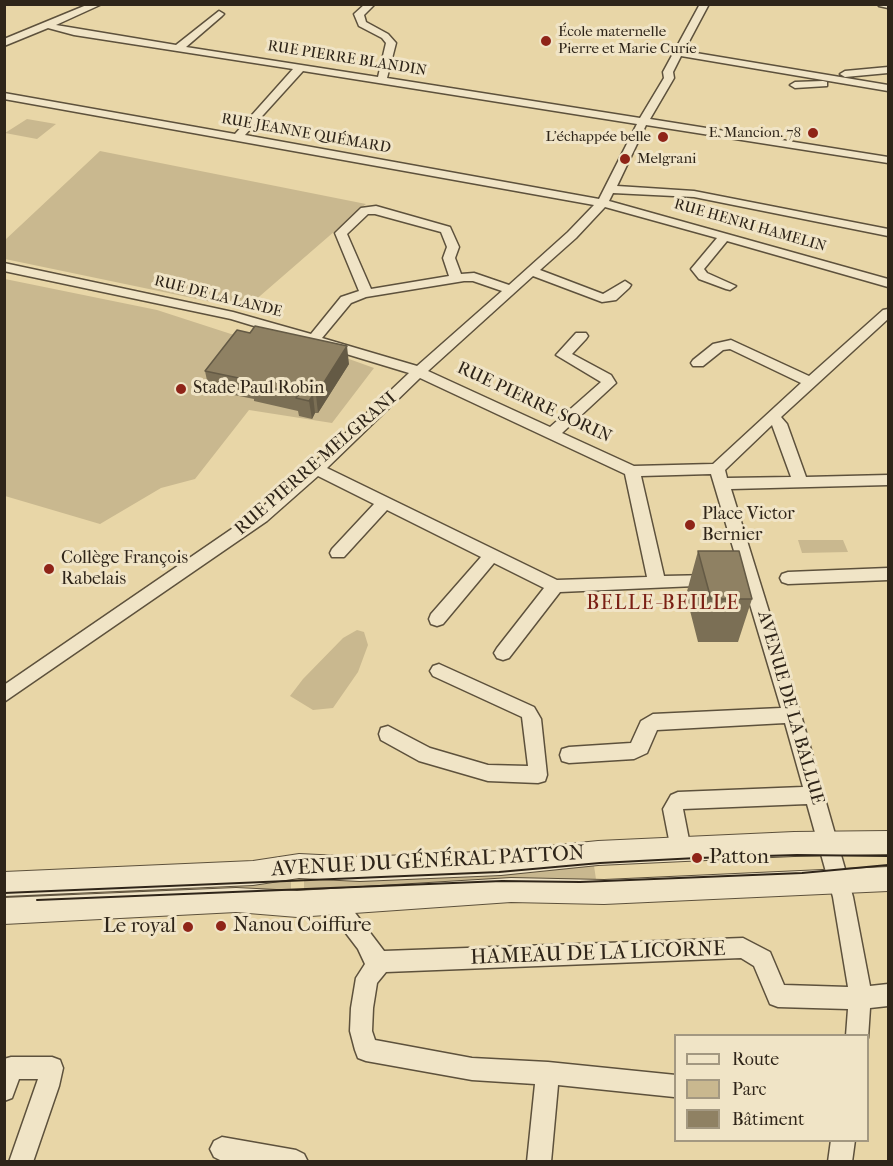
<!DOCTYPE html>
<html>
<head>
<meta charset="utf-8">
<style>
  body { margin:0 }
  #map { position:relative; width:893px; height:1166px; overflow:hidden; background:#e8d6a7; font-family:"IM FELL French Canon",serif }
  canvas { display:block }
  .frame { position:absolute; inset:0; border:6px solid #2f2519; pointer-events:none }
  .legend { position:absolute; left:674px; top:1034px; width:195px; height:108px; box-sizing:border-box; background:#f0e4c6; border:2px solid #a39881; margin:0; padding:8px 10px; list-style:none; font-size:18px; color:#2f2519 }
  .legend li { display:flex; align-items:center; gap:12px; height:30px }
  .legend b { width:30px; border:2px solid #a39881 }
</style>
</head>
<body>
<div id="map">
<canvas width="893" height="1166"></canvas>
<div class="frame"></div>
<ul class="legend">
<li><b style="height:8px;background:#f0e4c6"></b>Route</li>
<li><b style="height:16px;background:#c9b88f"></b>Parc</li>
<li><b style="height:16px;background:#8f8163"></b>Bâtiment</li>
</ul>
</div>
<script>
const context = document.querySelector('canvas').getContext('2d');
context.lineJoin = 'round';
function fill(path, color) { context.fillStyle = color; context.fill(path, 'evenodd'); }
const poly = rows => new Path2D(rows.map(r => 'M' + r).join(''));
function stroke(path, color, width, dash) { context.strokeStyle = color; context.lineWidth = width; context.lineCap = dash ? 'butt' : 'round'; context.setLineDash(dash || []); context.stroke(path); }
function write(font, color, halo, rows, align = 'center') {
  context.font = font + ' "IM FELL French Canon",serif'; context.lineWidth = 6; context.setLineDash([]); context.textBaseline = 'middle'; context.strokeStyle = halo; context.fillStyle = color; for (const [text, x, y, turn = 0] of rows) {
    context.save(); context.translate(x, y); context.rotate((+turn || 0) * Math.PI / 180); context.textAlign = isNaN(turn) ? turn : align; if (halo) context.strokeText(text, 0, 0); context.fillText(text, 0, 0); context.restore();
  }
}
fill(poly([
  [27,119,56,124,37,139,5,133],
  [100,151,366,204,245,309,5,259,5,240],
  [5,279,157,310,231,334,349,359,374,368,332,423,249,410,195,479,161,488,100,524,5,496],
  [798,540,843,540,848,552,802,553],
  [357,630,364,632,368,645,358,672,333,708,313,710,290,696,303,679,343,638],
  [593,859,597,886,304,893,304,876],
  [291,876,291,894,5,906,4,889]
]), '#c9b88f');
const minor = poly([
  [89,4,102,4,56,25,176,45,219,11,224,14,222,16,186,47,378,77,386,43,382,38,359,26,354,14,365,4,375,4,364,15,366,22,388,34,396,43,387,78,640,118,664,78,663,72,700,4,709,4,684,51,888,85,888,91,681,56,673,72,674,78,650,119,888,157,888,163,646,125,617,186,694,191,888,229,888,236,694,197,613,193,609,201,888,279,888,287,727,241,704,269,707,273,736,286,730,290,726,289,699,279,691,269,717,238,605,207,576,238,540,270,603,294,625,281,631,285,629,288,616,300,602,302,533,276,428,371,550,427,601,382,556,355,576,333,586,333,588,336,586,339,572,354,611,375,616,383,562,433,634,466,713,464,801,383,730,349,723,350,703,366,693,366,691,363,693,360,713,344,731,340,809,376,883,310,888,309,888,319,781,417,787,424,806,477,888,475,888,485,731,489,801,715,853,897,870,986,888,984,888,1006,870,1008,868,1038,868,1036,846,1036,848,1009,778,1007,770,1004,754,966,741,958,386,972,377,983,373,1008,372,1031,375,1040,472,1058,548,1062,676,1075,674,1097,558,1085,551,1162,527,1162,535,1084,472,1080,366,1061,358,1058,355,1050,350,1031,351,1008,356,978,365,964,358,949,326,907,323,900,326,893,333,890,340,893,384,951,743,938,770,952,784,985,848,987,833,897,807,804,683,809,691,850,688,857,681,859,674,857,671,850,663,809,671,795,678,792,803,787,785,723,657,730,647,753,634,759,569,763,562,761,560,755,562,749,569,747,631,743,641,721,653,714,781,708,711,474,641,476,664,576,712,575,718,577,720,581,718,585,560,592,509,658,503,660,497,658,494,653,497,648,544,588,494,563,443,624,437,626,431,624,429,619,431,614,481,557,387,510,344,557,332,557,330,553,332,549,374,504,318,476,267,521,4,702,4,685,255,513,312,465,409,373,231,319,4,271,4,263,233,312,311,334,341,297,359,291,335,233,361,208,376,206,450,227,459,247,455,258,461,274,474,273,509,285,568,232,594,205,4,99,4,93,235,134,293,69,74,35,48,28,4,46,4,39,89,4],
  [303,71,637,124,599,199,245,135,303,71],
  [368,214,375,214,441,232,447,247,443,258,449,276,371,289,347,234,368,214],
  [464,281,473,281,502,291,417,366,322,338,351,303,366,297,464,281],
  [420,378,625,474,647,577,557,580,327,468,420,378],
  [772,425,791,477,727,478,725,470,772,425],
  [878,4,888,4,888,8,879,6,878,4],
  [888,67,888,73,845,77,840,74,845,71,888,67],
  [823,81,827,82,827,86,795,88,790,85,795,82,823,81],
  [888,568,888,580,788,584,782,582,780,578,782,574,788,572,888,568],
  [439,664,534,707,541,719,547,775,545,781,538,783,488,781,419,761,381,740,379,734,381,728,388,726,430,748,488,765,528,766,522,717,433,676,430,671,433,666,439,664],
  [11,1057,52,1057,60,1060,63,1068,59,1086,33,1162,9,1162,38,1079,19,1079,12,1098,4,1101,4,1059,11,1057],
  [222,1137,296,1150,304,1154,308,1162,222,1161,214,1157,210,1149,214,1141,222,1137],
  [831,1140,855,1140,852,1162,828,1162,831,1140]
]);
const tertiary = poly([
  [794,832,888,831,888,854,794,856,598,865,501,875,360,881,299,878,253,885,4,896,4,872,253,861,299,854,360,857,501,851,598,841,794,832],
  [888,867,888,891,604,904,511,902,297,917,236,912,4,924,4,898,236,888,297,891,511,878,604,880,888,867]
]);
stroke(minor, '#5d513c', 3);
stroke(tertiary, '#5d513c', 2);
fill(minor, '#f0e4c6');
fill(tertiary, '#f0e4c6');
stroke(poly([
  [4,893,499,872,600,863,697,858,797,855,888,856],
  [37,900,502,881,580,882,802,873,888,865]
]), '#2f2519', 2);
fill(poly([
  [349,364,318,413,315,413,312,419,299,416,298,411,254,401,254,399,209,390,205,371],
  [698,551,752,599,738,642,698,642,686,595]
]), '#7b6f55');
fill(poly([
  [347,346,349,364,318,413,316,395],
  [313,395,315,413,312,419,309,401]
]), '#645a45');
const building = poly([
  [255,326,347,346,316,395,313,395,309,401,296,398,299,394,251,383,253,381,205,371,237,330,250,333,255,326],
  [698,551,739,551,752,599,711,599,698,551]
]);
fill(building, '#8f8163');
stroke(building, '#645a45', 1.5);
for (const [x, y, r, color] of [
  [546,41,6,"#8f2418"],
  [813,133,6,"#8f2418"],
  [663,137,6,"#8f2418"],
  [625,159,6,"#8f2418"],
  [181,389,6,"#8f2418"],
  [690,525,6,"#8f2418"],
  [49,569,6,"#8f2418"],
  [697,858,6,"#8f2418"],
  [221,926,6,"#8f2418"],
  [188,927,6,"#8f2418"]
]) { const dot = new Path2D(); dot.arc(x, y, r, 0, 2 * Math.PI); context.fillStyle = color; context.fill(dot); stroke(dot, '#f0e4c6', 2); }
write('15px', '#2f2519', '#f0e4c6', [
  ["École maternelle",558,32],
  ["Pierre et Marie Curie",558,49],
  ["E. Mancion. 78",801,133,"right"],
  ["L’échappée belle",651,137,"right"],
  ["Melgrani",637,159]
], 'left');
write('15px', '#2f2519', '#f0e4c6', [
  ["RUE PIERRE BLANDIN",347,59,9],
  ["RUE JEANNE QUÉMARD",306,134,10],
  ["RUE HENRI HAMELIN",750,226,16],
  ["RUE DE LA LANDE",218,297,14]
]);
write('18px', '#2f2519', '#f0e4c6', [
  ["Stade Paul Robin",193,389],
  ["Place Victor",702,515],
  ["Bernier",702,536],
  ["Collège François",61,559],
  ["Rabelais",61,580]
], 'left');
write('18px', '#2f2519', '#f0e4c6', [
  ["RUE PIERRE SORIN",534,403,25],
  ["RUE PIERRE MELGRANI",316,464,-41],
  ["AVENUE DE LA BALLUE",790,708,74]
]);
context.letterSpacing = '1.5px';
write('20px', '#7a1f14', '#f0e4c6', [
  ["BELLE-BEILLE",663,604]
]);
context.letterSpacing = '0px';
write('21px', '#2f2519', '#f0e4c6', [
  ["Patton",709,858],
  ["Nanou Coiffure",233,926],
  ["Le royal",176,927,"right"]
], 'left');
write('21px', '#2f2519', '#f0e4c6', [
  ["AVENUE DU GÉNÉRAL PATTON",428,862,-3],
  ["HAMEAU DE LA LICORNE",598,954,-2]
]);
</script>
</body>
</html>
